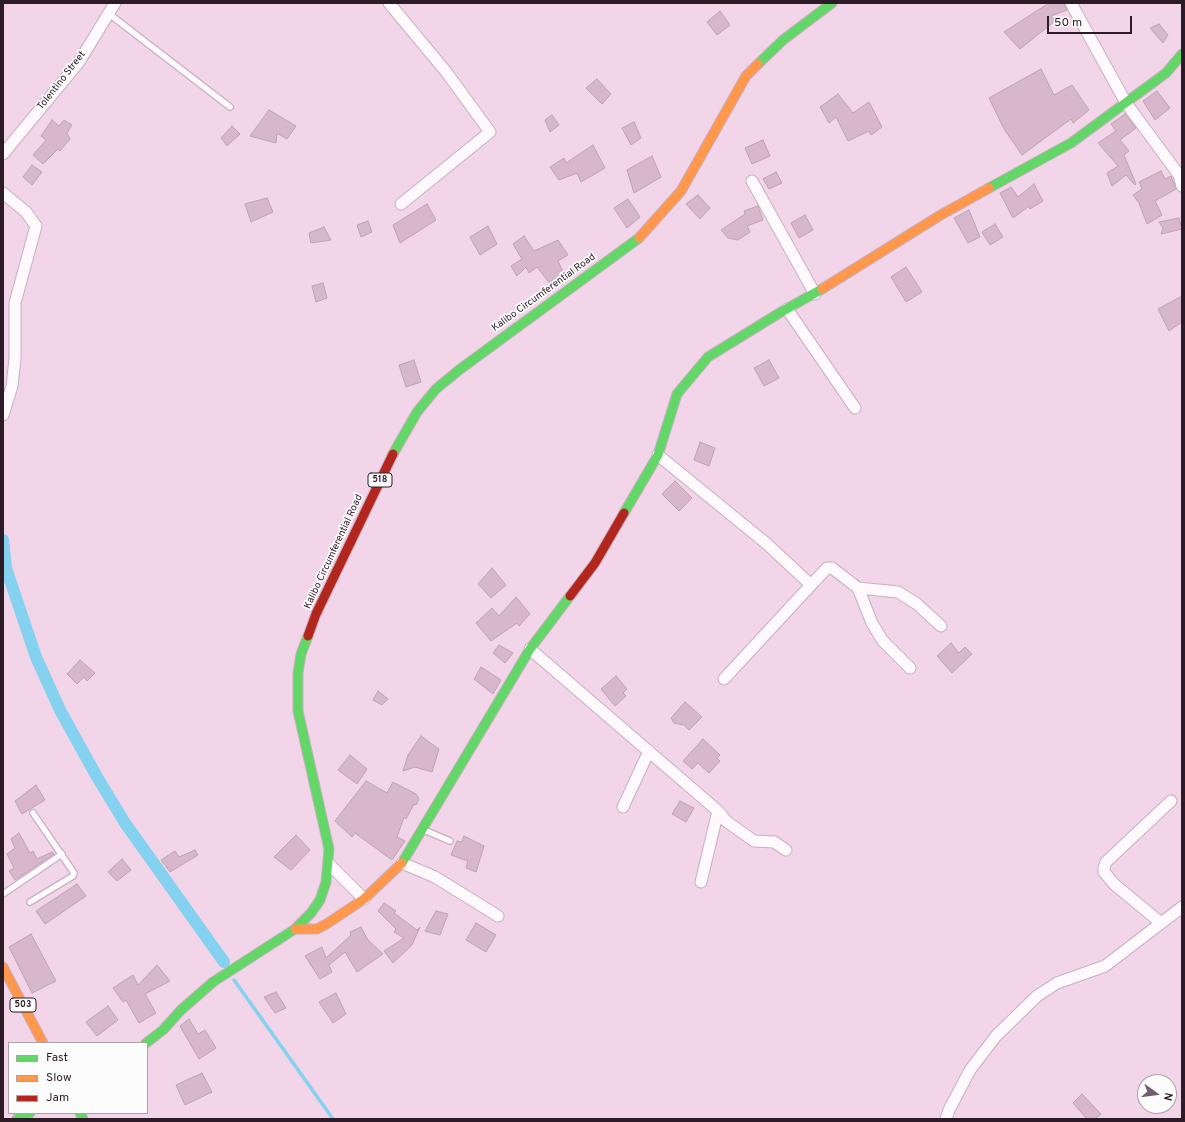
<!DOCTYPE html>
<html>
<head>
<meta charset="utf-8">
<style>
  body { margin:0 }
  #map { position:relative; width:1185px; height:1122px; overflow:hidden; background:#f2d5e8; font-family:Overpass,sans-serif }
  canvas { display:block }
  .frame { position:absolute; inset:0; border:4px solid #2e1b28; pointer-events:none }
  .legend { position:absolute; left:8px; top:1042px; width:140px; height:72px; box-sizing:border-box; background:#fcfcfc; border:1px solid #aaa2a7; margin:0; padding:5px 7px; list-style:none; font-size:12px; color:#2e1b28 }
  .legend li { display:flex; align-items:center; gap:8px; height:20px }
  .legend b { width:20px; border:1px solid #aaa2a7 }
  .north { position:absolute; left:1137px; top:1074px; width:40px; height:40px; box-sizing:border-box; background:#fcfcfc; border:1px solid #aaa2a7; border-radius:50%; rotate:104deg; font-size:11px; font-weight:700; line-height:16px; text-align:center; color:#2e1b28 }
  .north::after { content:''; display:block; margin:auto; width:14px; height:18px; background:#735c6b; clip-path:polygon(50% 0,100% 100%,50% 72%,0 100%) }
  .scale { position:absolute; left:1047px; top:16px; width:85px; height:18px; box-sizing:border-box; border:2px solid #2e1b28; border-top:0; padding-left:5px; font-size:12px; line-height:14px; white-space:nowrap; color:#2e1b28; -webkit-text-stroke:3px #fcfcfc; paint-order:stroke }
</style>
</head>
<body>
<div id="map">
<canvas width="1185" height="1122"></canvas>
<div class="frame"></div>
<ul class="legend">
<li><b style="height:5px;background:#63d668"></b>Fast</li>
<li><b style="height:5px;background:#ff974d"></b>Slow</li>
<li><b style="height:5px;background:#b3261e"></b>Jam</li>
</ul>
<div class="north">N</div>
<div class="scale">50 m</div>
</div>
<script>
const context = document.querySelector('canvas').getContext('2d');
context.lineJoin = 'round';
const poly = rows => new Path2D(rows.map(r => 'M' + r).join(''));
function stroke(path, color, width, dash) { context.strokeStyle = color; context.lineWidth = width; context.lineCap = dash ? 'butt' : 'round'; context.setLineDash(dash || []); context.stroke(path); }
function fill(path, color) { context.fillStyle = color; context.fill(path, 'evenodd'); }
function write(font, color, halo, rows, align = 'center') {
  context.font = font + ' Overpass,sans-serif'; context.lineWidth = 3.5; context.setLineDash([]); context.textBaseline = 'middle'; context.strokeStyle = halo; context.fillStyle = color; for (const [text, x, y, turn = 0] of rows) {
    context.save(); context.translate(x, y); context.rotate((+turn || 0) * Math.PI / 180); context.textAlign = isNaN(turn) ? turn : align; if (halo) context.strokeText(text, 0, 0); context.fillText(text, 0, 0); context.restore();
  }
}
stroke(poly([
  [234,980,333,1119]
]), '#84d2f0', 3.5);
stroke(poly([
  [3,540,6,568,36,657,60,710,97,777,125,823,224,962]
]), '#84d2f0', 12);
const building = poly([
  [1049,3,1064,3,1067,10,1051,16,1055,21,1020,49,1004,32,1049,3],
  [720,11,730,25,717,35,707,22,720,11],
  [1159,24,1168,35,1163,43,1150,28,1159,24],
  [1041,69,1054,95,1072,85,1089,110,1073,123,1071,119,1022,155,1004,129,989,98,1041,69],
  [597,79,611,94,602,104,586,88,597,79],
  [1157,91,1170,108,1155,120,1143,101,1157,91],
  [838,94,853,113,869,102,882,127,871,135,869,131,848,141,836,117,829,123,820,107,838,94],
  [269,110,296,126,287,139,277,133,276,143,250,136,269,110],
  [1125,114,1136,128,1120,140,1129,151,1124,155,1136,184,1135,185,1126,175,1112,186,1107,173,1118,166,1098,143,1116,131,1111,124,1125,114],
  [552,115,559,125,550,132,545,120,552,115],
  [52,120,59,126,64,120,72,125,67,133,70,139,60,151,58,149,43,164,33,155,46,140,41,136,52,120],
  [634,122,641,138,631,145,622,128,634,122],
  [232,126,240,134,227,146,221,138,232,126],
  [763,140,770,156,752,164,745,148,763,140],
  [593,145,605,168,581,182,577,173,559,180,550,167,564,158,566,163,593,145],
  [652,156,661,177,634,193,627,170,652,156],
  [32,165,42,172,32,185,23,177,32,165],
  [1161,171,1165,179,1171,176,1176,189,1155,201,1162,215,1147,224,1139,203,1133,195,1142,189,1139,182,1161,171],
  [776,172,782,183,769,189,763,179,776,172],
  [1034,184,1043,201,1030,209,1029,206,1013,218,1000,193,1011,187,1018,197,1034,184],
  [698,195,710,208,700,219,686,204,698,195],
  [267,198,273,212,251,222,245,204,267,198],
  [628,199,640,217,627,228,614,208,628,199],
  [427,204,436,220,400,243,393,225,427,204],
  [758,206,763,220,747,226,750,232,738,240,728,238,721,230,745,214,744,211,758,206],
  [969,210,980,237,968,243,954,218,969,210],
  [805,215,813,230,799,238,791,223,805,215],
  [1179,218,1182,229,1161,234,1163,228,1159,222,1179,218],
  [368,221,372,232,361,237,357,225,368,221],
  [995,224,1003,237,990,245,982,232,995,224],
  [488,226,497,244,480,255,470,237,488,226],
  [324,227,331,240,311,243,309,233,324,227],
  [524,236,534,251,558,240,568,255,558,261,565,276,551,285,537,267,529,273,526,267,517,276,511,266,522,259,513,244,524,236],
  [906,267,922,292,906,302,891,277,906,267],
  [323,283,327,298,316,302,312,286,323,283],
  [1182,296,1182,322,1169,331,1158,309,1182,296],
  [414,360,421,382,406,387,399,365,414,360],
  [769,360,779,378,764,386,754,368,769,360],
  [700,442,715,448,709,466,694,460,700,442],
  [675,481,692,498,679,511,662,494,675,481],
  [492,568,506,585,491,598,478,584,492,568],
  [516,597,530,614,519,626,517,623,491,641,476,623,492,608,499,616,516,597],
  [951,643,959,653,965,647,972,654,952,673,937,656,951,643],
  [499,645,513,653,505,663,493,653,499,645],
  [80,660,95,673,87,681,84,677,77,684,67,674,80,660],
  [481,667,501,680,493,694,474,679,481,667],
  [616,676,627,689,623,693,626,696,615,706,601,689,616,676],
  [378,691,388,699,382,705,373,700,378,691],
  [685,702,702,717,689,730,684,725,674,723,671,718,685,702],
  [421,736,439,749,432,772,415,767,403,771,408,755,421,736],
  [703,739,720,755,717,758,720,761,709,773,698,763,692,769,683,761,703,739],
  [350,755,367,769,357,784,338,770,350,755],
  [366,781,387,793,393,782,416,794,419,799,416,805,414,804,406,819,404,817,397,837,405,841,392,860,355,833,352,837,335,821,366,781],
  [36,785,45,800,22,814,15,801,36,785],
  [680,801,694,808,686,822,672,814,680,801],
  [19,833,30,853,33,851,37,859,52,852,54,854,15,880,9,871,14,868,7,854,15,848,11,839,19,833],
  [296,835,310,850,291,870,274,857,296,835],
  [464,836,484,846,476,872,466,868,468,861,451,855,457,841,462,842,464,836],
  [195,850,198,855,170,872,161,860,175,851,179,857,195,850],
  [122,859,131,870,117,881,108,872,122,859],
  [77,884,86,896,45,924,36,911,77,884],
  [384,903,396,911,394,913,417,930,420,927,412,945,393,963,384,951,404,938,394,932,396,929,378,911,384,903],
  [436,911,448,914,440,935,425,931,436,911],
  [476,923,496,935,486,952,466,940,476,923],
  [361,927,368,940,383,954,357,972,345,952,329,965,332,972,320,979,305,956,322,947,326,958,351,935,350,932,361,927],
  [31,934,56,981,32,993,9,947,31,934],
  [157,965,170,981,145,994,156,1013,139,1023,126,1000,123,1002,113,988,133,975,138,985,157,965],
  [276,992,286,1008,275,1013,264,997,276,992],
  [336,993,346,1014,333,1023,319,1002,336,993],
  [108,1006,118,1020,97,1036,86,1022,108,1006],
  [189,1019,198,1034,205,1030,216,1048,199,1059,180,1026,189,1019],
  [202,1073,212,1092,185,1105,176,1085,202,1073],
  [1082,1094,1101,1114,1095,1119,1087,1119,1073,1103,1082,1094]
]);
fill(building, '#d8b7cd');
stroke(building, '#b9a4b2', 1);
const lane = poly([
  [108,13,230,107],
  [424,830,450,841],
  [3,894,62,854],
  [30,902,73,876,74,873,33,813]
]);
const street = poly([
  [389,3,447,73,490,132,401,204],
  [1071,3,1126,103,1179,175,1182,186],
  [3,154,79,62,115,3],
  [752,181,815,294],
  [3,193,26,212,36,226,15,303,15,359,12,386,3,415],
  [787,309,855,408],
  [658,455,767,544,811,585,827,568,832,568,858,588,898,592,917,604,941,626],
  [858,588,872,623,882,640,910,668],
  [530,649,718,811,726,821,754,841,774,842,786,850],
  [724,679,811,585],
  [623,807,649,751],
  [402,863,435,877,498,916],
  [329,864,364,899],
  [701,882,718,811],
  [1161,923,1114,884,1104,872,1104,868,1106,862,1171,801],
  [946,1119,949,1110,970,1070,996,1036,1037,996,1057,983,1105,966,1182,907]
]);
const fast = poly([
  [758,64,783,40,832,3],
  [989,188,1071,143,1166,73,1182,54],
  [393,454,417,412,436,389,459,370,639,238],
  [624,513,658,455,677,394,708,357,781,312,822,289],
  [402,863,530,649,570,596],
  [146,1043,163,1030,181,1010,213,982,295,929,311,913,320,900,326,882,329,849,298,711,298,673,301,654,308,636],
  [80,1113,83,1119],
  [17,1119,30,1113]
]);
const slow = poly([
  [639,238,681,191,746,76,758,64],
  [822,289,939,216,989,188],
  [295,929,317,929,328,923,364,899,402,863],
  [3,967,43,1043]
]);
const jam = poly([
  [570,596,595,563,624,513],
  [308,636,316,614,393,454]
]);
stroke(lane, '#c7b0bf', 8);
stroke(street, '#c7b0bf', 13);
stroke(fast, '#c7b0bf', 11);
stroke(slow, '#c7b0bf', 11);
stroke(jam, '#c7b0bf', 11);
stroke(lane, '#fdf9fc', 5.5);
stroke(street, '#fdf9fc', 11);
stroke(fast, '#63d668', 9);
stroke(slow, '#ff974d', 9);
stroke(jam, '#b3261e', 9);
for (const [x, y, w] of [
  [380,480,24],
  [23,1005,26]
]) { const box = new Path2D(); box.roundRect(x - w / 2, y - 7, w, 14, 3); context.fillStyle = '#fcfcfc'; context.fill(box); stroke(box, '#2e1b28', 1); }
write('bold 9px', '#2e1b28', null, [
  ["518",380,480],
  ["503",23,1005]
]);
write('10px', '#2e1b28', '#fcfcfc', [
  ["Tolentino Street",62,81,-52],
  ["Kalibo Circumferential Road",544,293,-36],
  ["Kalibo Circumferential Road",334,552,-65]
]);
</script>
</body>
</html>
